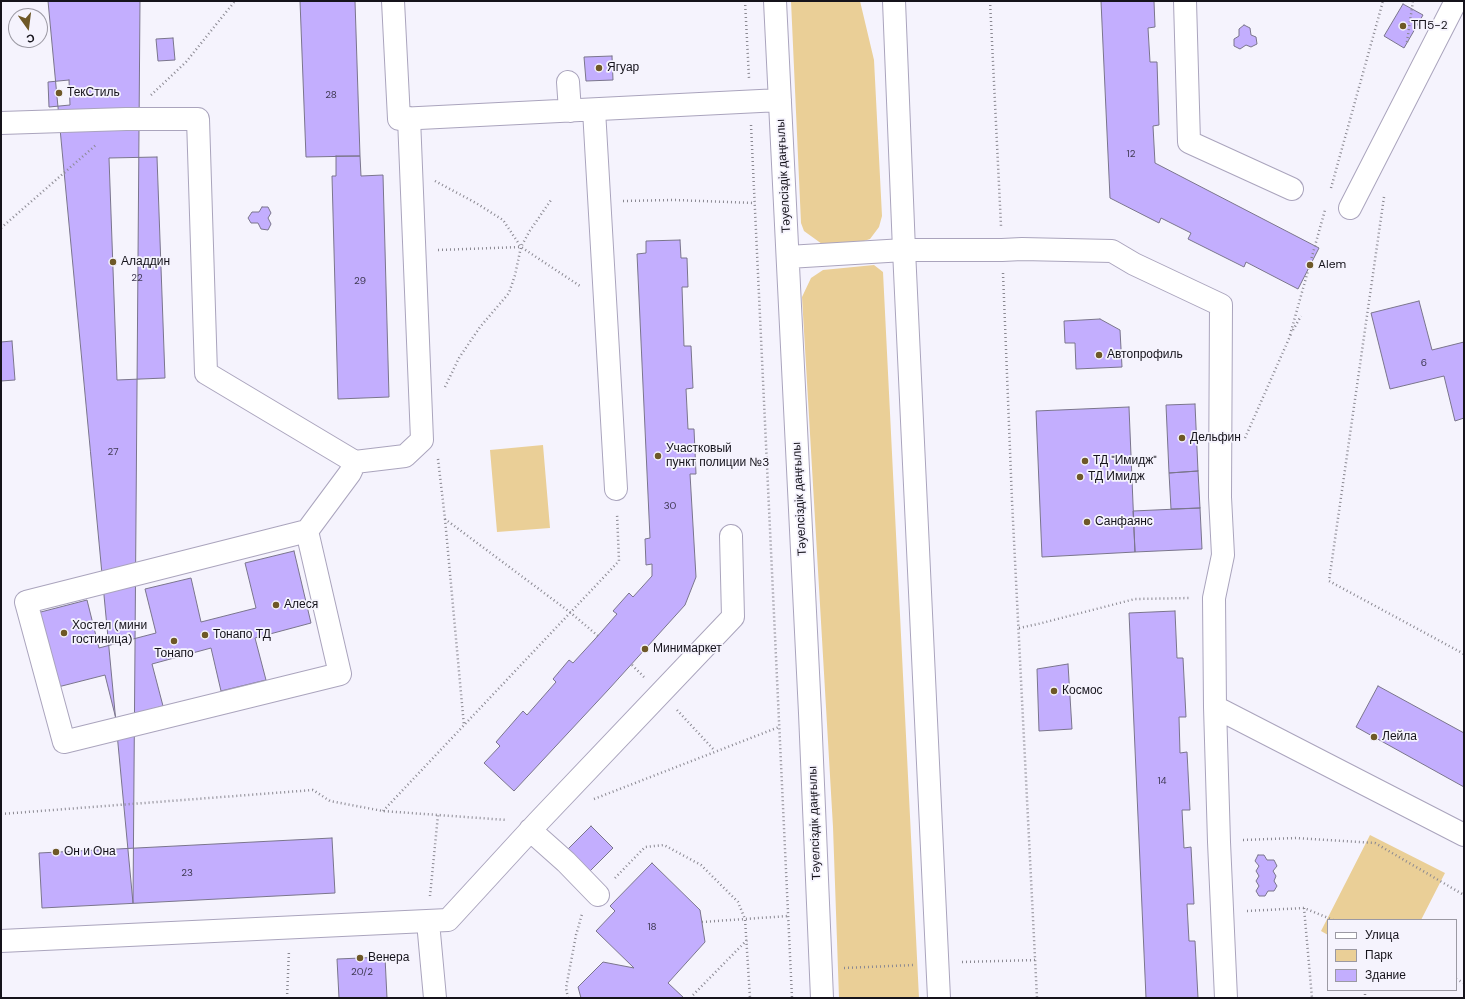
<!DOCTYPE html>
<html>
<head>
<meta charset="utf-8">
<style>
  body { margin:0 }
  #map { position:relative; width:1465px; height:999px; overflow:hidden; background:#f5f3fd; font-family:"DM Sans",sans-serif }
  canvas { display:block }
  .frame { position:absolute; inset:0; border:2px solid #15131b; pointer-events:none }
  .legend { position:absolute; left:1327px; top:919px; width:130px; height:72px; box-sizing:border-box; background:#f5f3fd; border:1px solid #9b99a3; margin:0; padding:5px 7px; list-style:none; font-size:12px; color:#15131b }
  .legend li { display:flex; align-items:center; gap:8px; height:20px }
  .legend b { width:20px; border:1px solid #9b99a3 }
  .north { position:absolute; left:8px; top:8px; width:40px; height:40px; box-sizing:border-box; background:#f5f3fd; border:1px solid #9b99a3; border-radius:50%; rotate:166deg; font-size:11px; font-weight:700; line-height:16px; text-align:center; color:#15131b }
  .north::after { content:''; display:block; margin:auto; width:14px; height:18px; background:#6e5827; clip-path:polygon(50% 0,100% 100%,50% 72%,0 100%) }
</style>
</head>
<body>
<div id="map">
<canvas width="1465" height="999"></canvas>
<div class="frame"></div>
<ul class="legend">
<li><b style="height:5px;background:#fff"></b>Улица</li>
<li><b style="height:11px;background:#eacf97"></b>Парк</li>
<li><b style="height:11px;background:#c3aefe"></b>Здание</li>
</ul>
<div class="north">С</div>
</div>
<script>
const context = document.querySelector('canvas').getContext('2d');
context.lineJoin = 'round';
function fill(path, color) { context.fillStyle = color; context.fill(path, 'evenodd'); }
const poly = rows => new Path2D(rows.map(r => 'M' + r).join(''));
function stroke(path, color, width, dash) { context.strokeStyle = color; context.lineWidth = width; context.lineCap = dash ? 'butt' : 'round'; context.setLineDash(dash || []); context.stroke(path); }
function write(font, color, halo, rows, align = 'center') {
  context.font = font + ' "DM Sans",sans-serif'; context.lineWidth = 3.5; context.setLineDash([]); context.textBaseline = 'middle'; context.strokeStyle = halo; context.fillStyle = color; for (const [text, x, y, turn = 0] of rows) {
    context.save(); context.translate(x, y); context.rotate((+turn || 0) * Math.PI / 180); context.textAlign = isNaN(turn) ? turn : align; if (halo) context.strokeText(text, 0, 0); context.fillText(text, 0, 0); context.restore();
  }
}
fill(poly([
  [791,1,860,1,874,60,882,216,879,227,870,239,861,242,822,244,804,231,801,223],
  [874,265,883,272,919,998,839,998,833,827,802,297,811,278,823,270],
  [543,445,550,528,497,532,490,450],
  [1370,835,1445,873,1421,920,1328,920,1328,935,1321,931]
]), '#eacf97');
const building = poly([
  [48,1,140,1,133,903,48,1],
  [300,1,355,1,360,156,306,157,300,1],
  [1101,1,1154,1,1155,27,1148,28,1150,62,1157,62,1159,125,1153,126,1155,163,1319,248,1298,289,1246,262,1244,267,1188,239,1191,233,1161,218,1159,223,1110,198,1101,1],
  [1403,4,1423,15,1404,48,1384,36,1403,4],
  [1244,25,1250,28,1251,35,1256,37,1257,44,1251,47,1246,45,1240,49,1234,46,1234,39,1239,36,1239,29,1244,25],
  [173,38,175,60,158,61,156,39,173,38],
  [612,56,613,80,586,81,584,57,612,56],
  [69,80,70,105,49,107,48,82,69,80],
  [336,156,360,156,361,176,383,175,389,397,338,399,332,176,336,176,336,156],
  [157,157,165,378,117,380,109,158,157,157],
  [262,207,268,207,271,213,268,218,271,224,268,230,261,229,258,223,251,223,248,218,252,212,259,212,262,207],
  [680,240,681,258,687,258,688,287,682,287,684,346,691,346,693,388,686,389,688,429,694,429,696,474,690,474,696,577,685,605,609,689,514,791,484,763,500,746,496,742,523,711,527,715,556,682,553,679,569,660,573,663,595,639,617,614,613,611,629,593,633,597,652,576,652,564,646,565,645,539,650,538,637,254,646,253,646,241,680,240],
  [1419,301,1432,350,1464,342,1464,418,1455,421,1444,376,1390,389,1371,313,1419,301],
  [1100,319,1120,330,1122,367,1076,369,1075,343,1065,343,1064,321,1100,319],
  [12,341,15,380,1,381,1,342,12,341],
  [1195,404,1198,471,1169,473,1166,405,1195,404],
  [1129,407,1135,552,1042,557,1036,411,1129,407],
  [1198,471,1200,508,1171,509,1169,473,1198,471],
  [1200,508,1202,549,1135,552,1133,511,1200,508],
  [294,551,311,623,255,638,266,680,221,691,211,648,152,664,163,706,116,719,105,675,54,688,37,613,87,600,99,648,156,633,145,589,191,578,201,622,256,608,245,563,294,551],
  [1175,611,1177,658,1183,658,1186,717,1179,717,1180,753,1187,752,1190,810,1182,810,1184,848,1191,847,1194,904,1187,904,1189,941,1195,941,1198,998,1146,998,1129,613,1175,611],
  [1068,664,1072,729,1039,731,1037,669,1068,664],
  [1378,686,1464,733,1464,787,1356,727,1378,686],
  [591,826,613,848,590,871,568,849,591,826],
  [332,838,335,893,42,908,39,853,332,838],
  [1258,855,1264,855,1267,860,1274,860,1277,866,1273,871,1276,876,1274,881,1277,886,1274,891,1268,891,1265,896,1259,896,1256,891,1259,886,1256,881,1259,876,1256,871,1259,866,1255,861,1258,855],
  [652,863,700,910,705,942,668,983,684,998,581,998,578,987,603,962,634,968,596,931,615,911,610,906,652,863],
  [385,957,387,998,339,998,337,959,385,957]
]);
fill(building, '#c3aefe');
stroke(building, '#7a758c', 1);
const minor = poly([
  [393,1,399,119,780,100],
  [775,1,810,713,822,998],
  [894,1,904,250,939,998],
  [1185,1,1189,142,1292,189],
  [568,82,570,111],
  [594,110,616,489],
  [1,123,126,119,198,119,206,373,355,462,405,456,422,440,409,118],
  [1350,208,1456,1],
  [788,257,904,250,1002,250,1022,249,1112,251,1134,264,1221,305,1220,497,1223,555,1214,598,1215,707,1464,835],
  [307,531,340,674,64,742,26,602,307,531,350,473,355,462],
  [1215,707,1219,842,1226,998],
  [530,830,566,862,598,895],
  [428,922,435,998],
  [1,941,448,920,538,822,733,617,731,536]
]);
stroke(minor, '#aaa4bd', 24);
stroke(poly([
  [745,1,749,78],
  [990,1,1001,226],
  [1407,42,1413,1],
  [151,95,186,62,235,1],
  [751,125,792,998],
  [435,181,476,203,503,220,521,247,580,286],
  [1331,188,1383,1],
  [1384,197,1329,581,1464,654],
  [623,201,674,200,755,203],
  [1,228,97,144],
  [438,250,521,247],
  [1003,273,1012,501,1037,998],
  [1293,330,1301,316],
  [1290,335,1325,210],
  [445,387,459,358,480,327,509,293,515,275,521,247,529,232,551,200],
  [1245,438,1291,334],
  [438,459,445,519,571,613,598,636],
  [445,519,464,726],
  [1019,628,1038,624,1135,599,1191,598],
  [632,665,644,677],
  [677,710,715,751],
  [594,799,779,727],
  [383,811,619,561,617,513],
  [1,814,313,790,330,801,383,811,507,820],
  [1243,840,1296,838,1375,843,1464,895],
  [615,878,645,847,664,845,701,865,738,902,745,919,750,998],
  [430,896,438,815],
  [1304,908,1312,998],
  [1247,911,1304,908,1333,920],
  [702,922,788,916],
  [962,962,1036,960],
  [844,968,914,965],
  [1456,979,1464,983],
  [1365,990,1365,998],
  [693,995,747,940],
  [287,998,289,950],
  [568,998,566,988,576,935,582,914]
]), '#8a8891', 2.5, [1, 3]);
stroke(minor, '#fff', 22);
for (const [x, y, r, color] of [
  [1403,26,4,"#6e5827"],
  [599,68,4,"#6e5827"],
  [59,93,4,"#6e5827"],
  [113,262,4,"#6e5827"],
  [1310,265,4,"#6e5827"],
  [1099,355,4,"#6e5827"],
  [1182,438,4,"#6e5827"],
  [658,456,4,"#6e5827"],
  [1085,461,4,"#6e5827"],
  [1080,477,4,"#6e5827"],
  [1087,522,4,"#6e5827"],
  [276,605,4,"#6e5827"],
  [64,633,4,"#6e5827"],
  [205,635,4,"#6e5827"],
  [174,641,4,"#6e5827"],
  [645,649,4,"#6e5827"],
  [1054,691,4,"#6e5827"],
  [1374,737,4,"#6e5827"],
  [56,852,4,"#6e5827"],
  [360,958,4,"#6e5827"]
]) { const dot = new Path2D(); dot.arc(x, y, r, 0, 2 * Math.PI); context.fillStyle = color; context.fill(dot); stroke(dot, '#f5f3fd', 1.5); }
write('10px', '#403a54', null, [
  ["28",331,95],
  ["12",1131,154],
  ["22",137,278],
  ["29",360,281],
  ["6",1424,363],
  ["27",113,452],
  ["30",670,506],
  ["14",1162,781],
  ["23",187,873],
  ["18",652,927],
  ["20/2",362,972]
]);
write('12px', '#15131b', '#f5f3fd', [
  ["ТП5-2",1411,26],
  ["Ягуар",607,68],
  ["ТекСтиль",67,93],
  ["Аладдин",121,262],
  ["Alem",1318,265],
  ["Автопрофиль",1107,355],
  ["Дельфин",1190,438],
  ["Участковый",666,449],
  ["пункт полиции №3",666,463],
  ["ТД \"Имидж\"",1093,461],
  ["ТД Имидж",1088,477],
  ["Санфаянс",1095,522],
  ["Алеся",284,605],
  ["Хостел (мини",72,626],
  ["гостиница)",72,640],
  ["Тонапо ТД",213,635],
  ["Минимаркет",653,649],
  ["Тонапо",174,654,"center"],
  ["Космос",1062,691],
  ["Лейла",1382,737],
  ["Он и Она",64,852],
  ["Венера",368,958]
], 'left');
write('12px', '#15131b', '#f5f3fd', [
  ["Тәуелсіздік даңғылы",784,176,-93],
  ["Тәуелсіздік даңғылы",800,499,-93],
  ["Тәуелсіздік даңғылы",815,823,-92]
]);
</script>
</body>
</html>
